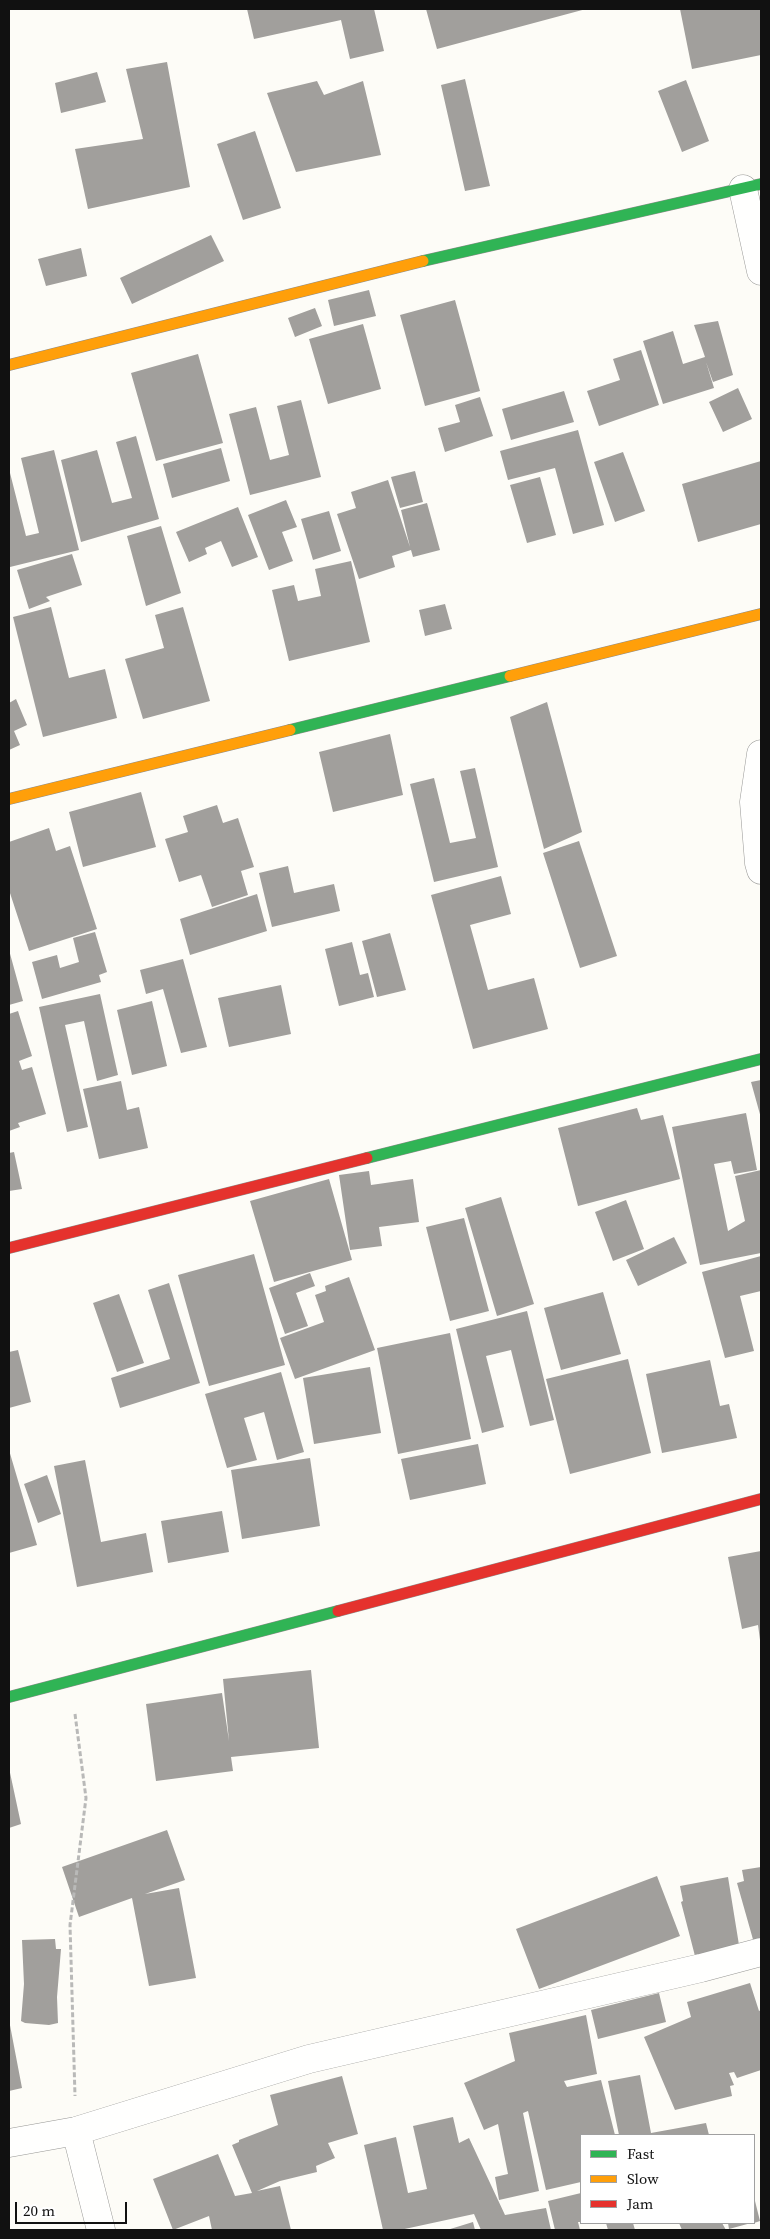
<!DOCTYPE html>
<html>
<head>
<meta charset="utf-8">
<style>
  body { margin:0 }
  #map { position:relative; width:770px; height:2239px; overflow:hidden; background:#fdfcf7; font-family:"Source Serif 4",serif }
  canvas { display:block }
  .frame { position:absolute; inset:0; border:10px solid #111; pointer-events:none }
  .legend { position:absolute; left:580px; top:2134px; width:175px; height:90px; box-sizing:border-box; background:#fff; border:1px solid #a0a0a0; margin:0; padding:6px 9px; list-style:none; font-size:15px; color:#111 }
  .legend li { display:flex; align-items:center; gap:10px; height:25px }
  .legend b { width:25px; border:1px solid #a0a0a0 }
  .scale { position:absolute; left:15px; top:2202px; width:112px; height:22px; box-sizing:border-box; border:2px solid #111; border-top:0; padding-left:6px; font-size:15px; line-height:18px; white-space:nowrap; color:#111; -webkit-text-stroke:4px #fff; paint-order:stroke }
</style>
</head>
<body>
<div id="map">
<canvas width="770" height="2239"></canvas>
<div class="frame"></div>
<ul class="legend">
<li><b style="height:6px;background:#30b455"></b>Fast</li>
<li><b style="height:6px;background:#ff9f0a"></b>Slow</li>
<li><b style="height:6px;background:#e5322d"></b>Jam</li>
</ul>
<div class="scale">20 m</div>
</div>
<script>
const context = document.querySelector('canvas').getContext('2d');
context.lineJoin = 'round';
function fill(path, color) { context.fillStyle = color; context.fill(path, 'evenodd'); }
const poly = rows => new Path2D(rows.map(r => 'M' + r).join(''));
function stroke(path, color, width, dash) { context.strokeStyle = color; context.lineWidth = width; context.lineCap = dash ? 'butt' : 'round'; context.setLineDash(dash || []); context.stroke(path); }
fill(poly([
  [247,9,374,9,384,51,350,59,341,20,254,39],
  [426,9,586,9,437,49],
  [680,9,761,9,761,55,692,69],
  [167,62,190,187,88,209,75,149,143,139,126,69],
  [97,72,106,102,61,113,55,83],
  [465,79,490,186,465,191,441,85],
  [686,80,709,141,682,152,658,91],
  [317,81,324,95,363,81,381,155,296,172,267,93],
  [255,131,281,208,243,220,217,144],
  [211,235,224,261,132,304,120,278],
  [81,248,87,276,46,286,38,259],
  [369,290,376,316,334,326,328,300],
  [455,300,480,391,425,406,400,315],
  [315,308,322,326,295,337,288,318],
  [718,321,733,375,713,382,706,362,714,388,663,404,643,341,673,331,683,364,705,357,694,325],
  [363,324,381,389,328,404,309,339],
  [641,350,659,405,599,426,587,391,620,380,613,359],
  [198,354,223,443,156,461,131,373],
  [738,388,752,419,723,432,709,402],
  [564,391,574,422,511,440,502,409],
  [480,397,493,436,445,452,438,428,460,422,455,405],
  [301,400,321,477,250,495,229,414,256,407,270,460,289,455,277,406],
  [578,430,604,525,573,534,555,468,508,480,500,451],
  [136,436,159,519,81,542,61,460,97,450,112,503,132,498,116,442],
  [221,448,230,481,172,498,163,464],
  [54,450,79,550,10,567,9,469,26,536,39,533,21,458],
  [623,452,645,511,615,522,594,462],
  [761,461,761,524,698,542,682,484],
  [415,471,423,502,400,508,391,477],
  [540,477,556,535,527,543,510,485],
  [388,480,410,547,401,510,427,503,440,550,413,557,411,550,392,556,395,567,359,579,337,514,356,508,351,492],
  [286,500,297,527,282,532,293,561,269,570,248,515],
  [238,507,258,557,232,567,221,541,205,548,207,554,189,562,176,532],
  [329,511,341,551,313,560,301,519],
  [161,526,181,593,146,606,127,536],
  [72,554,82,585,46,597,50,601,29,609,17,570],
  [351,561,370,642,289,661,272,590,294,585,298,601,321,596,315,569],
  [445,604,452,629,425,636,419,610],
  [51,607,69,678,105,669,117,718,43,737,13,617],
  [183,607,210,701,143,719,125,659,164,648,155,615],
  [16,699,27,725,14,731,20,745,9,750,9,703],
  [547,702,582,832,544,849,510,717],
  [390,734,403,795,333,812,319,752],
  [475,768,498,867,434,882,410,784,434,778,450,843,476,838,460,771],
  [141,792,156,847,83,867,69,812],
  [217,805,223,823,238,818,254,867,241,871,248,895,212,907,201,875,179,882,165,839,188,832,183,816],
  [49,828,56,851,70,846,97,929,29,951,9,890,9,842],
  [579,841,617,956,580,968,543,853],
  [288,866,294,893,334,884,340,911,272,927,259,873],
  [501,876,511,914,470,925,488,990,534,978,548,1029,473,1049,431,895],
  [257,894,267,931,190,955,180,919],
  [95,932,107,972,99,975,101,982,42,999,32,962,57,955,60,968,79,962,73,938],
  [390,933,406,990,377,997,362,941],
  [352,942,360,975,368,973,374,997,339,1006,325,949],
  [9,950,23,1001,9,1005],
  [183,959,207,1047,181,1053,163,989,146,994,140,970],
  [281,985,291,1034,229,1047,218,998],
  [100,994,118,1075,97,1081,84,1021,65,1025,88,1127,67,1132,39,1007],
  [152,1001,167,1066,132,1075,117,1010],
  [18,1011,32,1056,19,1061,22,1070,32,1067,46,1114,18,1123,20,1127,9,1131,9,1014],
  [761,1080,761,1118,751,1082],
  [121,1081,127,1110,139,1107,148,1148,99,1159,83,1089],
  [637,1108,641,1120,663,1115,680,1179,578,1206,558,1128],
  [746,1113,757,1170,734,1174,731,1161,714,1164,728,1231,745,1221,735,1176,761,1170,761,1253,700,1265,672,1127],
  [14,1152,22,1189,9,1191,9,1153],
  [369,1171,371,1185,413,1179,419,1222,379,1227,382,1246,350,1250,339,1175],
  [329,1179,352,1260,274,1282,250,1201],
  [501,1197,534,1304,497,1316,465,1208],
  [626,1200,644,1249,613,1261,595,1212],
  [464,1218,489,1311,450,1321,426,1227],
  [674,1237,687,1263,638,1286,626,1260],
  [254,1254,285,1365,209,1386,178,1275],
  [761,1256,761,1291,740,1296,754,1351,725,1358,702,1272],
  [310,1273,315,1286,296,1293,308,1326,285,1334,269,1288],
  [349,1277,375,1350,295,1379,280,1338,324,1322,315,1295,326,1291,325,1286],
  [169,1283,200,1383,120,1408,111,1378,170,1359,148,1290],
  [603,1292,621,1354,561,1370,544,1308],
  [119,1294,144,1363,117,1372,93,1303],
  [527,1311,554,1420,530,1426,511,1350,486,1356,504,1427,482,1433,456,1329],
  [450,1333,471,1439,398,1454,377,1348],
  [18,1350,31,1402,9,1408,9,1352],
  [628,1359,651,1453,570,1474,546,1379],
  [710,1360,720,1406,729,1404,737,1438,662,1453,646,1374],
  [370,1367,381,1433,314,1444,303,1378],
  [281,1372,304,1452,277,1460,264,1412,244,1418,257,1460,227,1468,205,1394],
  [478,1444,486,1484,410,1500,401,1459],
  [9,1450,37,1545,9,1553],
  [310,1458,320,1526,242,1539,231,1470],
  [85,1460,101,1542,146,1533,153,1572,77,1587,54,1466],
  [47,1475,61,1514,38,1523,24,1484],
  [222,1511,229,1552,168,1563,161,1521],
  [761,1551,761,1640,760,1640,758,1625,742,1629,728,1557],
  [311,1670,319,1748,231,1757,233,1771,156,1781,146,1704,222,1693,229,1741,223,1679],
  [9,1768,21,1824,9,1828],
  [167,1830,185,1880,145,1894,179,1888,196,1978,149,1986,132,1898,79,1917,62,1867],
  [761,1867,761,1942,754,1943,737,1883,744,1881,742,1870],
  [657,1876,680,1936,539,1989,516,1929],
  [728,1877,739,1945,695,1956,681,1902,683,1901,680,1886],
  [55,1939,56,1949,61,1949,57,1997,58,2023,49,2025,25,2023,21,2021,24,1984,22,1940],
  [750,1983,759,2011,761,2010,761,2070,737,2078,734,2072,729,2073,734,2085,730,2086,732,2096,675,2110,644,2037,691,2017,687,2002],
  [659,1993,666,2022,598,2039,591,2010],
  [586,2015,597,2074,564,2081,567,2087,601,2080,615,2135,581,2135,581,2182,546,2190,528,2111,523,2113,539,2191,499,2200,495,2177,508,2174,498,2124,484,2130,464,2083,515,2061,509,2033],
  [9,2020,22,2088,9,2091],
  [640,2075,651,2133,706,2123,709,2135,619,2135,608,2081],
  [342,2076,358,2134,328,2143,335,2158,316,2166,317,2172,280,2181,257,2191,280,2186,291,2230,212,2230,209,2216,173,2230,153,2179,218,2154,235,2196,252,2193,232,2145,239,2142,239,2140,278,2125,270,2095],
  [453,2117,459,2143,469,2138,505,2215,546,2208,551,2230,481,2230,474,2214,400,2230,383,2230,364,2145,396,2137,408,2193,427,2189,413,2126],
  [581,2193,581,2222,578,2222,580,2230,555,2230,548,2201],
  [754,2197,760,2221,754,2223],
  [473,2222,475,2230,447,2230],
  [606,2223,633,2223,635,2230,608,2230],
  [679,2223,722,2223,726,2230,682,2230],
  [728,2223,751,2223,729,2229]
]), '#a19f9c');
const street = poly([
  [743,189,761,271],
  [761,754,754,802,759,863,761,870],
  [76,2131,309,2059,701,1968,761,1952],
  [9,2143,76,2131,101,2230]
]);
const fast = poly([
  [423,261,761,184],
  [290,730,510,676],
  [367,1158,761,1059],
  [9,1697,338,1611]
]);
const slow = poly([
  [9,365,423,261],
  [510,676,761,614],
  [9,799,290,730]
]);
const jam = poly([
  [9,1248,367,1158],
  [338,1611,761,1499]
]);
stroke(street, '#979795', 29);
stroke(fast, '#8e8d8b', 12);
stroke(slow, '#8e8d8b', 12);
stroke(jam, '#8e8d8b', 12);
stroke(poly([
  [75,1714,86,1798,70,1925,75,2096]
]), '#b9b9b8', 3, [5, 2.5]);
stroke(street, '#fffffe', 28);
stroke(fast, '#30b455', 11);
stroke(slow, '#ff9f0a', 11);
stroke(jam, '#e5322d', 11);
</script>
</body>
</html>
